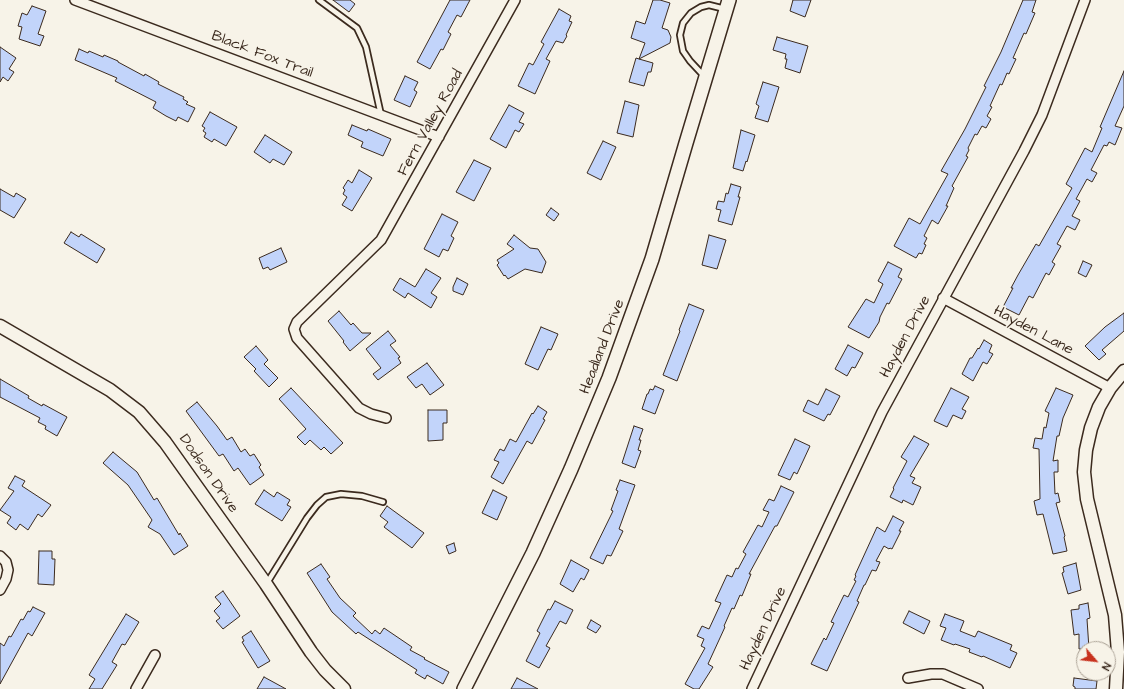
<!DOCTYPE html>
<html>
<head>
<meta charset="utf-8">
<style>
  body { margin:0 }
  #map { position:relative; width:1124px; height:689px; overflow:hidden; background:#f7f3e8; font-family:"Architects Daughter",sans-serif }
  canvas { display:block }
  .north { position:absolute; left:1076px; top:641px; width:40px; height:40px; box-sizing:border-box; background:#f7f3e8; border:1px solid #aca397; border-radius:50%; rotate:118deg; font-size:11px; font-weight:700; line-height:16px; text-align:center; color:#3b2a1e }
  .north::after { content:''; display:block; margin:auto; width:14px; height:18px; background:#c8321e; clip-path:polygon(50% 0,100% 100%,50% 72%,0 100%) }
</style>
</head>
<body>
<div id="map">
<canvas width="1124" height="689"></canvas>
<div class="north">N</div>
</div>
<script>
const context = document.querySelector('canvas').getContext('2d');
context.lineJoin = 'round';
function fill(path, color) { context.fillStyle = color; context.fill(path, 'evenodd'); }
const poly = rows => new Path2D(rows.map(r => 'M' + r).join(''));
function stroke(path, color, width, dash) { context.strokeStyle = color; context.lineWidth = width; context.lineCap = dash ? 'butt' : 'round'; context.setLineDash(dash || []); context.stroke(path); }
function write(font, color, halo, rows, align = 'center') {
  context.font = font + ' "Architects Daughter",sans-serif'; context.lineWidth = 3.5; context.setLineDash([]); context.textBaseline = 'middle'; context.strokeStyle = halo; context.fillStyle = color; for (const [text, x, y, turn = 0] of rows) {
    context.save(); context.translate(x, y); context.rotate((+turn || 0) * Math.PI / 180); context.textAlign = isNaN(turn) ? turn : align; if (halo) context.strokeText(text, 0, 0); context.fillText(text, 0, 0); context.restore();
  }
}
const building = poly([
  [333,0,350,0,355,4,349,12,333,0],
  [450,0,470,0,461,17,457,15,448,32,451,34,443,50,441,49,430,69,417,62,450,0],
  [653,0,660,0,670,3,662,28,668,30,671,37,670,43,639,59,653,63,651,72,648,72,644,86,629,82,636,58,639,59,645,43,631,38,636,21,645,24,653,0],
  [793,0,811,0,805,17,790,11,793,0],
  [1023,0,1036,0,1032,12,1035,13,1026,34,1024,33,1013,58,1016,59,1009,74,1007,73,1002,85,1000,84,990,106,992,107,987,116,991,119,986,128,982,126,977,135,975,134,968,148,969,150,966,156,968,157,952,186,954,188,946,206,948,206,938,224,932,220,924,236,927,238,924,244,926,245,922,254,919,253,916,258,894,246,909,218,920,224,948,174,941,171,965,129,986,87,984,86,1001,52,1023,0],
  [32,6,46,11,38,34,44,36,40,46,19,39,22,27,18,26,22,13,27,15,32,6],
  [559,9,571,16,569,21,572,22,566,35,567,36,563,43,556,41,546,59,550,61,535,94,518,86,529,63,533,65,544,44,541,42,559,9],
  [777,37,808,46,800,73,785,68,787,59,785,59,786,54,773,50,777,37],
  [0,47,16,58,9,69,14,72,8,81,3,77,0,82,0,47],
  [79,49,88,53,89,51,103,57,104,55,118,61,118,62,144,76,145,74,159,82,158,84,184,97,183,99,188,102,186,104,195,108,188,122,178,117,176,121,166,116,153,108,156,102,115,81,117,78,75,60,79,49],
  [1124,71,1124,106,1115,126,1122,128,1115,145,1109,142,1107,146,1104,145,1091,170,1097,173,1092,182,1087,179,1076,199,1080,201,1072,216,1080,220,1075,230,1067,226,1057,244,1061,246,1052,262,1055,264,1049,275,1046,273,1033,298,1029,296,1019,315,1003,307,1013,288,1011,288,1018,275,1036,244,1039,246,1072,188,1066,184,1085,148,1092,152,1102,128,1100,127,1124,71],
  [405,76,418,82,414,90,417,92,410,107,394,100,405,76],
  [763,82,779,87,768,122,755,118,759,106,756,104,763,82],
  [625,101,639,105,633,137,617,133,625,101],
  [509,105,524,113,519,122,524,124,519,132,515,130,506,148,490,139,509,105],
  [210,112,237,127,226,146,214,139,212,142,204,137,206,133,203,131,205,128,202,126,210,112],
  [352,125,367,131,368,129,391,139,383,156,361,147,363,142,348,135,352,125],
  [741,130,755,135,747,162,746,161,743,171,733,168,741,130],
  [265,135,292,152,284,165,273,159,270,163,254,152,265,135],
  [603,141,616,147,601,180,587,173,603,141],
  [474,160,491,168,474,201,456,192,474,160],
  [359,170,372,178,352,211,342,205,347,197,343,194,345,190,343,188,348,180,352,183,359,170],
  [731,184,741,187,738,197,740,197,732,225,718,221,721,210,716,209,718,201,724,202,726,193,728,194,731,184],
  [0,189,14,197,16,193,26,199,14,218,0,210,0,189],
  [551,208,559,214,554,221,546,215,551,208],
  [442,214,458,222,451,236,454,238,448,251,443,249,439,257,424,249,442,214],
  [71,232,79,237,81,234,105,249,97,263,64,243,71,232],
  [514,235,530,248,538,249,546,262,542,273,525,269,508,279,505,275,504,276,497,265,499,263,497,260,514,249,507,244,514,235],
  [709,235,726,240,717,269,702,265,709,235],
  [281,248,287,262,270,270,268,267,263,269,259,258,281,248],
  [1083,261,1092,265,1086,277,1078,273,1083,261],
  [888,262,902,269,898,277,902,279,889,304,887,303,880,317,879,322,869,338,848,327,866,299,874,303,883,284,878,281,888,262],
  [426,269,441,278,431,293,437,297,431,308,408,293,405,298,393,290,400,278,415,287,426,269],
  [457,278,468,284,463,295,453,291,453,287,457,278],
  [689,304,704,310,677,381,663,375,680,331,679,330,689,304],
  [339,311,351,325,353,323,362,333,371,333,350,351,343,342,344,341,328,321,339,311],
  [1124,313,1124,331,1102,350,1106,354,1099,360,1085,346,1105,327,1124,313],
  [541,327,558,334,551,350,548,349,538,370,525,364,541,327],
  [388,331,396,341,390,345,400,357,398,358,401,363,378,380,373,374,381,368,366,349,388,331],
  [984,340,992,345,989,352,993,354,987,364,983,362,973,381,962,374,970,358,972,358,978,348,979,349,984,340],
  [848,345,863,353,855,368,852,367,847,376,835,369,848,345],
  [256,346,268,360,264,364,278,378,269,387,254,371,256,369,244,357,256,346],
  [427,363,444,385,430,395,422,384,416,388,407,377,427,363],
  [0,379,29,396,28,398,42,406,43,404,67,417,57,436,45,429,46,426,38,422,40,418,0,397,0,379],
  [655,386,664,390,655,414,642,409,647,394,648,394,650,389,653,390,655,386],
  [291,388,343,443,331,454,324,447,321,450,310,440,305,445,297,437,306,429,279,399,291,388],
  [951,388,969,397,962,409,966,411,962,419,953,415,947,427,934,421,951,388],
  [1056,388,1073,395,1063,418,1059,436,1057,436,1053,461,1058,460,1058,472,1054,472,1055,494,1058,493,1060,502,1056,503,1065,536,1064,537,1067,551,1053,554,1043,514,1037,515,1034,501,1040,499,1039,449,1033,448,1035,438,1042,439,1044,427,1046,428,1049,413,1045,411,1056,388],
  [826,389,840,396,830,415,828,414,824,421,803,411,808,400,818,405,826,389],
  [197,402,217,426,227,440,232,437,241,452,245,449,250,456,254,454,261,465,259,467,264,475,250,485,238,468,234,471,223,454,219,456,186,411,197,402],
  [538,406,547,412,543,419,545,420,532,444,527,441,503,484,491,477,499,462,494,460,500,449,504,451,510,439,516,442,532,413,533,414,538,406],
  [428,410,447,410,447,423,443,423,443,440,428,441,428,410],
  [634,426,643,429,639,440,641,440,638,450,641,451,635,468,622,463,634,426],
  [914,436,929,444,910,476,915,478,912,483,921,487,913,505,903,500,902,503,890,497,894,489,893,488,907,461,901,457,914,436],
  [795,439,810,446,797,474,794,472,790,480,778,475,795,439],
  [113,452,137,472,154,500,157,498,179,535,180,533,188,546,174,555,160,534,148,527,152,520,128,485,103,463,113,452],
  [15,476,25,481,22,486,51,505,42,517,38,514,28,530,20,524,16,530,7,523,11,517,0,510,14,491,8,488,15,476],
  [620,480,635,485,619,529,623,531,611,556,607,555,603,564,590,558,613,511,611,510,618,491,616,490,620,480],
  [781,486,794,492,777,526,775,526,749,574,751,574,742,596,740,595,734,609,732,608,724,626,725,627,708,664,713,667,699,689,694,689,685,684,705,648,701,646,704,639,697,636,702,626,709,629,721,603,715,601,727,575,732,577,736,568,738,569,746,554,743,552,758,525,762,527,769,512,763,510,769,499,774,501,781,486],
  [264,490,274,497,277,492,290,500,287,505,291,507,282,521,255,504,264,490],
  [493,490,507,497,497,520,482,513,493,490],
  [387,506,424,533,412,548,384,527,388,522,380,516,387,506],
  [893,516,904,522,899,531,901,531,892,549,890,548,889,549,884,546,876,561,880,562,876,571,872,570,865,585,864,585,857,601,859,602,827,671,811,664,824,638,826,640,834,623,831,622,844,595,848,597,856,581,854,580,856,576,855,575,877,527,885,532,893,516],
  [454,543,456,551,449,554,446,546,454,543],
  [39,551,52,551,52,559,55,559,54,585,38,584,39,551],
  [571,560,589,570,584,580,581,578,573,592,560,584,571,560],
  [1076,563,1081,590,1068,594,1062,573,1064,572,1063,567,1076,563],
  [321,564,330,577,327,579,340,598,356,613,353,616,372,634,375,630,380,634,384,628,412,647,410,650,425,658,424,659,449,672,443,684,427,675,425,679,415,673,417,670,358,632,356,634,332,612,307,573,321,564],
  [223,591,240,616,223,629,216,621,220,618,214,611,221,604,215,597,223,591],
  [555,601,573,610,566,624,560,621,546,646,550,648,539,668,526,661,540,633,537,631,548,609,550,610,555,601],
  [1088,603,1090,618,1087,619,1089,649,1079,649,1079,634,1074,635,1071,610,1079,609,1079,605,1088,603],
  [33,607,45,613,32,636,28,633,0,684,0,643,4,646,9,636,11,637,21,619,23,620,28,611,30,612,33,607],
  [909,611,930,621,924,634,903,623,909,611],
  [126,614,139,622,125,645,122,644,112,662,117,665,102,689,89,689,95,679,89,675,126,614],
  [945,614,964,621,960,631,975,637,978,631,1012,645,1010,650,1017,653,1010,668,983,656,982,657,969,652,970,649,955,644,954,645,941,640,946,628,940,626,945,614],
  [591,620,601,626,596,633,587,628,591,620],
  [251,631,270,661,258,668,242,642,244,641,242,637,251,631],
  [264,677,286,689,257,689,264,677],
  [517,678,538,689,511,689,517,678],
  [1074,678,1097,681,1096,689,1075,689,1075,687,1073,686,1074,678]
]);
fill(building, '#c2d4fa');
stroke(building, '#3b2a1e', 1);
const service = poly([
  [319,0,357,28,366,47,381,115],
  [704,76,690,61,683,51,680,35,683,23,691,13,701,7,709,5,725,9],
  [267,583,307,518,317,505,326,497,341,494,362,496,383,502]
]);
const minor = poly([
  [75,0,439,137],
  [943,298,1110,388],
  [386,418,371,414,359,408,297,338,294,329,297,322,381,240,515,0],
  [0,556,6,562,8,570,6,579,0,590],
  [908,678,931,674,943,674,978,689],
  [136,689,155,655],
  [752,689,882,412,1024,151,1042,115,1085,0]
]);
const tertiary = poly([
  [0,326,110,390,139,412,165,442,266,584,311,652,325,670,344,689],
  [1116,689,1118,652,1115,615,1087,499,1084,472,1086,450,1091,428,1099,407,1110,388,1124,371]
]);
const secondary = poly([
  [464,689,533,553,571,469,609,378,652,259,686,143,729,0]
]);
stroke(service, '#3b2a1e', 8);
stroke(minor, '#3b2a1e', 12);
stroke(tertiary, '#3b2a1e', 15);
stroke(secondary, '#3b2a1e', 16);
stroke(service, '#f7f3e8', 4.5);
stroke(minor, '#f7f3e8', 9);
stroke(tertiary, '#f7f3e8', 12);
stroke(secondary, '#f7f3e8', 13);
write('15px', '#3b2a1e', '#f7f3e8', [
  ["Black Fox Trail",262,55,21],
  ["Fern Valley Road",431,123,-61],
  ["Hayden Lane",1033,331,28],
  ["Hayden Drive",906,337,-62],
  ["Headland Drive",603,347,-69],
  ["Dodson Drive",208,474,55],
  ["Hayden Drive",764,629,-65]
]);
</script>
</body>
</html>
